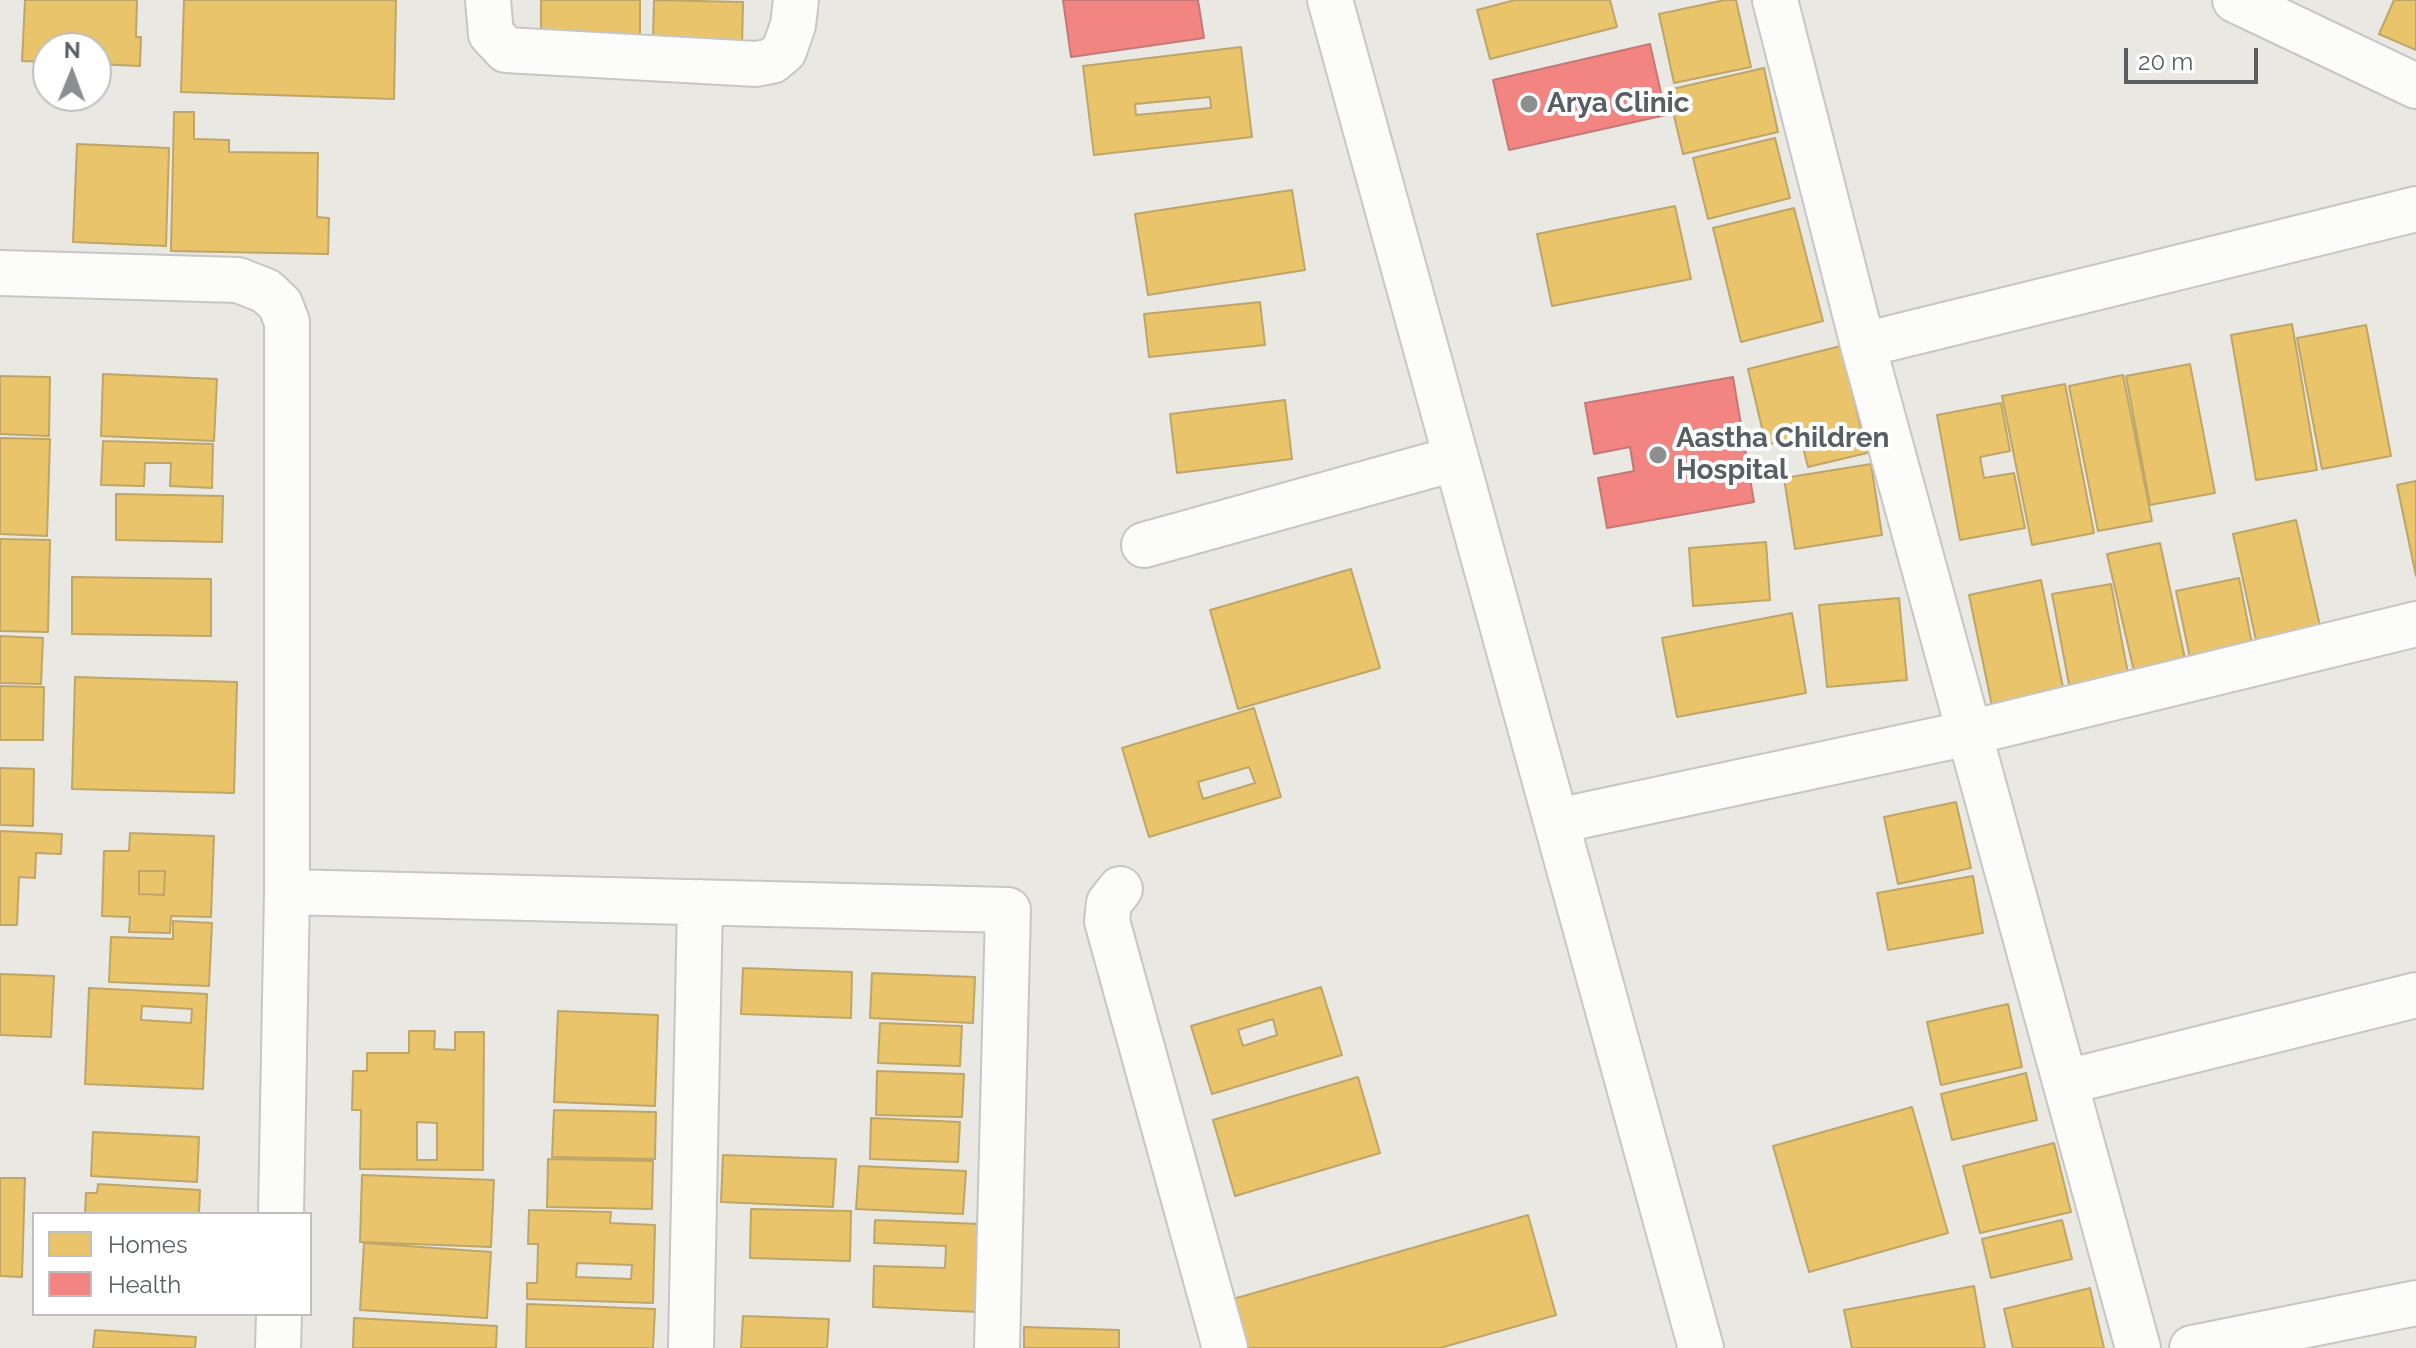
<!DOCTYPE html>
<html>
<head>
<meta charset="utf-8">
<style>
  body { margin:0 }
  #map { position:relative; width:2416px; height:1348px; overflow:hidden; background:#eae8e3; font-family:Raleway,sans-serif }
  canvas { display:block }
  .legend { position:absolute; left:32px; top:1212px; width:280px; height:104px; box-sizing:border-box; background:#fff; border:2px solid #bdbfc0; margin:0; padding:10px 14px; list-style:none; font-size:24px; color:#595e62 }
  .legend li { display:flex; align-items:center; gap:16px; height:40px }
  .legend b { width:40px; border:2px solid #bdbfc0 }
  .north { position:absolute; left:32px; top:32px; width:80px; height:80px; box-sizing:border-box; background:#fff; border:2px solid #bdbfc0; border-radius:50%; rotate:1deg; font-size:22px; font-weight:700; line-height:32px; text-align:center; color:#595e62 }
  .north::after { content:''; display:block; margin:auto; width:28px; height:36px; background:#8c8e8f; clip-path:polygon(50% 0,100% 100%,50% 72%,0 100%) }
  .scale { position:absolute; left:2124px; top:48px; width:134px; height:36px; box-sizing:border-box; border:4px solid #595e62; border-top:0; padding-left:10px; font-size:24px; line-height:28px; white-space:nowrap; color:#595e62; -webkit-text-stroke:6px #fff; paint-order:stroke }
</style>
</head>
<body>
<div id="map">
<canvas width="2416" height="1348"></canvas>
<ul class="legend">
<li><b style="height:22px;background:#e9c46a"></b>Homes</li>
<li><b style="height:22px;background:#f28482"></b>Health</li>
</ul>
<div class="north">N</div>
<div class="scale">20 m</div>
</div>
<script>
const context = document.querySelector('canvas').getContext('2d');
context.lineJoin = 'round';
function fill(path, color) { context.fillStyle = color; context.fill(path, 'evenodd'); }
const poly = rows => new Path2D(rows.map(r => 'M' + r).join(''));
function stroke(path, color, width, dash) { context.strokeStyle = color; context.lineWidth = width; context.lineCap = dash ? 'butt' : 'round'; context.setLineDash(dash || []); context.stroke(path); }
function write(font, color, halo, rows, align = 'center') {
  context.font = font + ' Raleway,sans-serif'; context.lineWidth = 8; context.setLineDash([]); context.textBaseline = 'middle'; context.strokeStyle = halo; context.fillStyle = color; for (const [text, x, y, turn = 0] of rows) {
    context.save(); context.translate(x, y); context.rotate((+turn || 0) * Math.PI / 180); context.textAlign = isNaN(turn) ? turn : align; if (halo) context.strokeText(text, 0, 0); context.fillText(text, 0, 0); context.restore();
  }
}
const homes = poly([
  [25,0,137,0,136,37,141,37,140,66,96,64,96,48,48,48,48,62,22,61,25,0],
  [184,0,396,0,394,99,181,92,184,0],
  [541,0,640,0,640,40,541,39,541,0],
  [654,0,743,2,742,48,653,39,654,0],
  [1515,0,1610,0,1617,27,1490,59,1477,10,1515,0],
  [1725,0,1736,0,1751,67,1674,83,1659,14,1725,0],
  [2394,0,2416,0,2416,50,2379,34,2394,0],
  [1241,47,1252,137,1094,155,1083,66,1241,47],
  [1210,97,1211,108,1136,115,1135,104,1210,97],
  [1764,68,1778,132,1683,154,1668,90,1764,68],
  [174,112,194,112,194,139,229,140,229,152,318,153,317,217,329,218,328,254,171,251,174,112],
  [1775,138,1790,198,1708,219,1693,158,1775,138],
  [77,144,169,148,166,246,73,242,77,144],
  [1292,190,1305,270,1148,295,1135,214,1292,190],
  [1675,206,1691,279,1552,306,1537,234,1675,206],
  [1794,208,1823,321,1741,342,1713,228,1794,208],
  [1260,302,1265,345,1149,357,1144,314,1260,302],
  [2292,324,2317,470,2256,480,2231,335,2292,324],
  [2366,325,2391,456,2322,469,2297,338,2366,325],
  [1841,346,1867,453,1808,467,1800,436,1766,445,1748,369,1841,346],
  [2190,364,2215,493,2150,505,2126,376,2190,364],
  [103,374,217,379,214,441,101,436,103,374],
  [2123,375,2152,521,2098,531,2069,386,2123,375],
  [0,376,50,377,49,436,0,434,0,376],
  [2065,384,2094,533,2032,545,2002,396,2065,384],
  [1285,400,1292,459,1177,473,1170,414,1285,400],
  [2001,403,2010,451,1980,457,1984,478,2014,473,2025,528,1960,540,1937,415,2001,403],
  [0,438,50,439,47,536,0,534,0,438],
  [103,441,213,444,212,488,170,486,171,463,145,463,144,486,101,485,103,441],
  [1871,464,1882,535,1795,549,1784,478,1871,464],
  [2416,481,2416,576,2397,485,2416,481],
  [116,494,223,496,222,542,116,540,116,494],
  [2296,520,2320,626,2256,640,2233,534,2296,520],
  [0,539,50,540,48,632,0,631,0,539],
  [1766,542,1770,600,1693,606,1689,548,1766,542],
  [2160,543,2187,668,2136,680,2107,554,2160,543],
  [1351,569,1380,668,1238,709,1210,610,1351,569],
  [72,577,211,579,211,636,72,634,72,577],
  [2239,578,2255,659,2193,672,2176,591,2239,578],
  [2041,580,2064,692,1992,706,1969,595,2041,580],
  [2111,584,2130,684,2071,695,2052,594,2111,584],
  [1899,598,1907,680,1827,687,1819,605,1899,598],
  [1792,613,1806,693,1677,717,1662,638,1792,613],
  [0,636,43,638,41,684,0,683,0,636],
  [75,677,237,682,234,793,72,789,75,677],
  [0,686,44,687,43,740,0,740,0,686],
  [1254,708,1281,797,1149,837,1122,748,1254,708],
  [1249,767,1255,783,1203,799,1198,782,1249,767],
  [0,768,34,769,33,826,0,825,0,768],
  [1956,802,1971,868,1898,884,1884,817,1956,802],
  [0,831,62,834,61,854,36,853,35,878,19,877,17,925,0,925,0,831],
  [130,833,214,836,211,917,171,916,170,933,129,932,130,917,102,916,104,851,129,851,130,833],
  [139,871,165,871,164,895,139,894,139,871],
  [139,871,165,871,164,895,139,894,139,871],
  [1973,876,1983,933,1888,950,1877,893,1973,876],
  [173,921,212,923,209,986,109,982,111,937,173,939,173,921],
  [743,968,852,972,851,1018,741,1014,743,968],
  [872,973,975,977,973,1023,870,1018,872,973],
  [0,974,54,976,51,1037,0,1035,0,974],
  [1321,987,1342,1055,1212,1094,1191,1026,1321,987],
  [1273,1019,1277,1035,1243,1046,1238,1030,1273,1019],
  [89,988,207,994,203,1089,85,1084,89,988],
  [142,1006,192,1009,191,1023,141,1020,142,1006],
  [2008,1004,2022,1067,1941,1085,1927,1022,2008,1004],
  [558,1011,658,1015,655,1106,554,1102,558,1011],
  [880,1023,962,1026,960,1066,878,1063,880,1023],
  [409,1031,435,1031,434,1049,455,1050,455,1032,484,1032,483,1170,360,1169,361,1110,352,1110,353,1071,367,1071,367,1053,409,1053,409,1031],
  [417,1122,437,1123,437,1160,417,1160,417,1122],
  [877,1071,964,1074,962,1117,876,1115,877,1071],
  [2026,1073,2037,1120,1952,1140,1941,1094,2026,1073],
  [1358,1077,1380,1153,1235,1196,1213,1120,1358,1077],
  [1912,1107,1948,1233,1809,1272,1773,1146,1912,1107],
  [554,1110,656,1112,655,1159,552,1157,554,1110],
  [871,1118,960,1122,958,1162,870,1159,871,1118],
  [93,1132,199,1137,197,1182,91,1176,93,1132],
  [2054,1143,2071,1212,1980,1233,1963,1166,2054,1143],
  [723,1155,836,1159,833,1207,721,1202,723,1155],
  [548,1159,653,1161,652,1209,547,1207,548,1159],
  [859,1166,966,1171,963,1214,856,1209,859,1166],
  [362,1175,494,1180,491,1247,360,1242,362,1175],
  [0,1178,25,1178,22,1277,0,1276,0,1178],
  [98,1184,200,1190,199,1214,85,1214,86,1193,97,1193,98,1184],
  [751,1209,851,1211,850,1261,750,1258,751,1209],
  [529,1210,611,1212,610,1223,655,1225,653,1303,527,1299,527,1283,537,1283,538,1244,528,1244,529,1210],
  [577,1263,632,1265,631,1279,576,1277,577,1263],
  [1528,1215,1556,1315,1440,1348,1239,1348,1226,1301,1528,1215],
  [875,1220,981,1224,978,1312,873,1307,874,1266,945,1268,946,1246,874,1243,875,1220],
  [2062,1220,2072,1259,1991,1278,1982,1239,2062,1220],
  [364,1243,491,1252,487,1318,360,1310,364,1243],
  [1974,1286,1985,1348,1852,1348,1844,1310,1974,1286],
  [2090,1288,2104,1348,2013,1348,2004,1309,2090,1288],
  [527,1304,655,1309,653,1348,526,1348,527,1304],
  [743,1316,829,1319,827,1348,741,1348,743,1316],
  [354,1318,497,1326,496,1348,353,1348,354,1318],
  [1024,1327,1119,1330,1119,1348,1024,1348,1024,1327],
  [95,1330,196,1337,195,1348,93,1348,95,1330]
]);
fill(homes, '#e9c46a');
stroke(homes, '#bea568', 2);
const health = poly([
  [1063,0,1198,0,1204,38,1071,57,1063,0],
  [1650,44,1666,115,1509,150,1493,80,1650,44],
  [1733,377,1754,502,1607,528,1598,478,1634,471,1630,447,1594,454,1585,403,1733,377]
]);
fill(health, '#f28482');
stroke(health, '#c47978', 2);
const street = poly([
  [488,0,491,34,506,50,756,64,772,61,784,51,793,25,796,0],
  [1775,0,1863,345,2138,1348],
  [2235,0,2416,86],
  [0,273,238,280,266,291,280,304,287,322,287,892,281,1214],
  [1863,345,2416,209],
  [1144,545,1454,459],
  [1557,821,1969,733,2416,624],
  [1120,889,1109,903,1107,921,1225,1348],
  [287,892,1008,910,997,1348],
  [2066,1082,2416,995],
  [278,1348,279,1314],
  [691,1348,700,902],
  [2192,1348,2416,1303]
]);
const secondary = poly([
  [1330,0,1701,1348]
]);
stroke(street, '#c6c6c6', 48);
stroke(secondary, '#c7c7c7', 48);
stroke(street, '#fcfcfb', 44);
stroke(secondary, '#fcfcfb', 44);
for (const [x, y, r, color] of [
  [1529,104,10,"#8c8e8f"],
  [1658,455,10,"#8c8e8f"]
]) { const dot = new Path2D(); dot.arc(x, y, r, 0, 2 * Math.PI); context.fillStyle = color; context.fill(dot); stroke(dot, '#fff', 3); }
write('bold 28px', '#595e62', '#fff', [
  ["Arya Clinic",1547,104],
  ["Aastha Children",1676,439],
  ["Hospital",1676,471]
], 'left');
</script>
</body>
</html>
